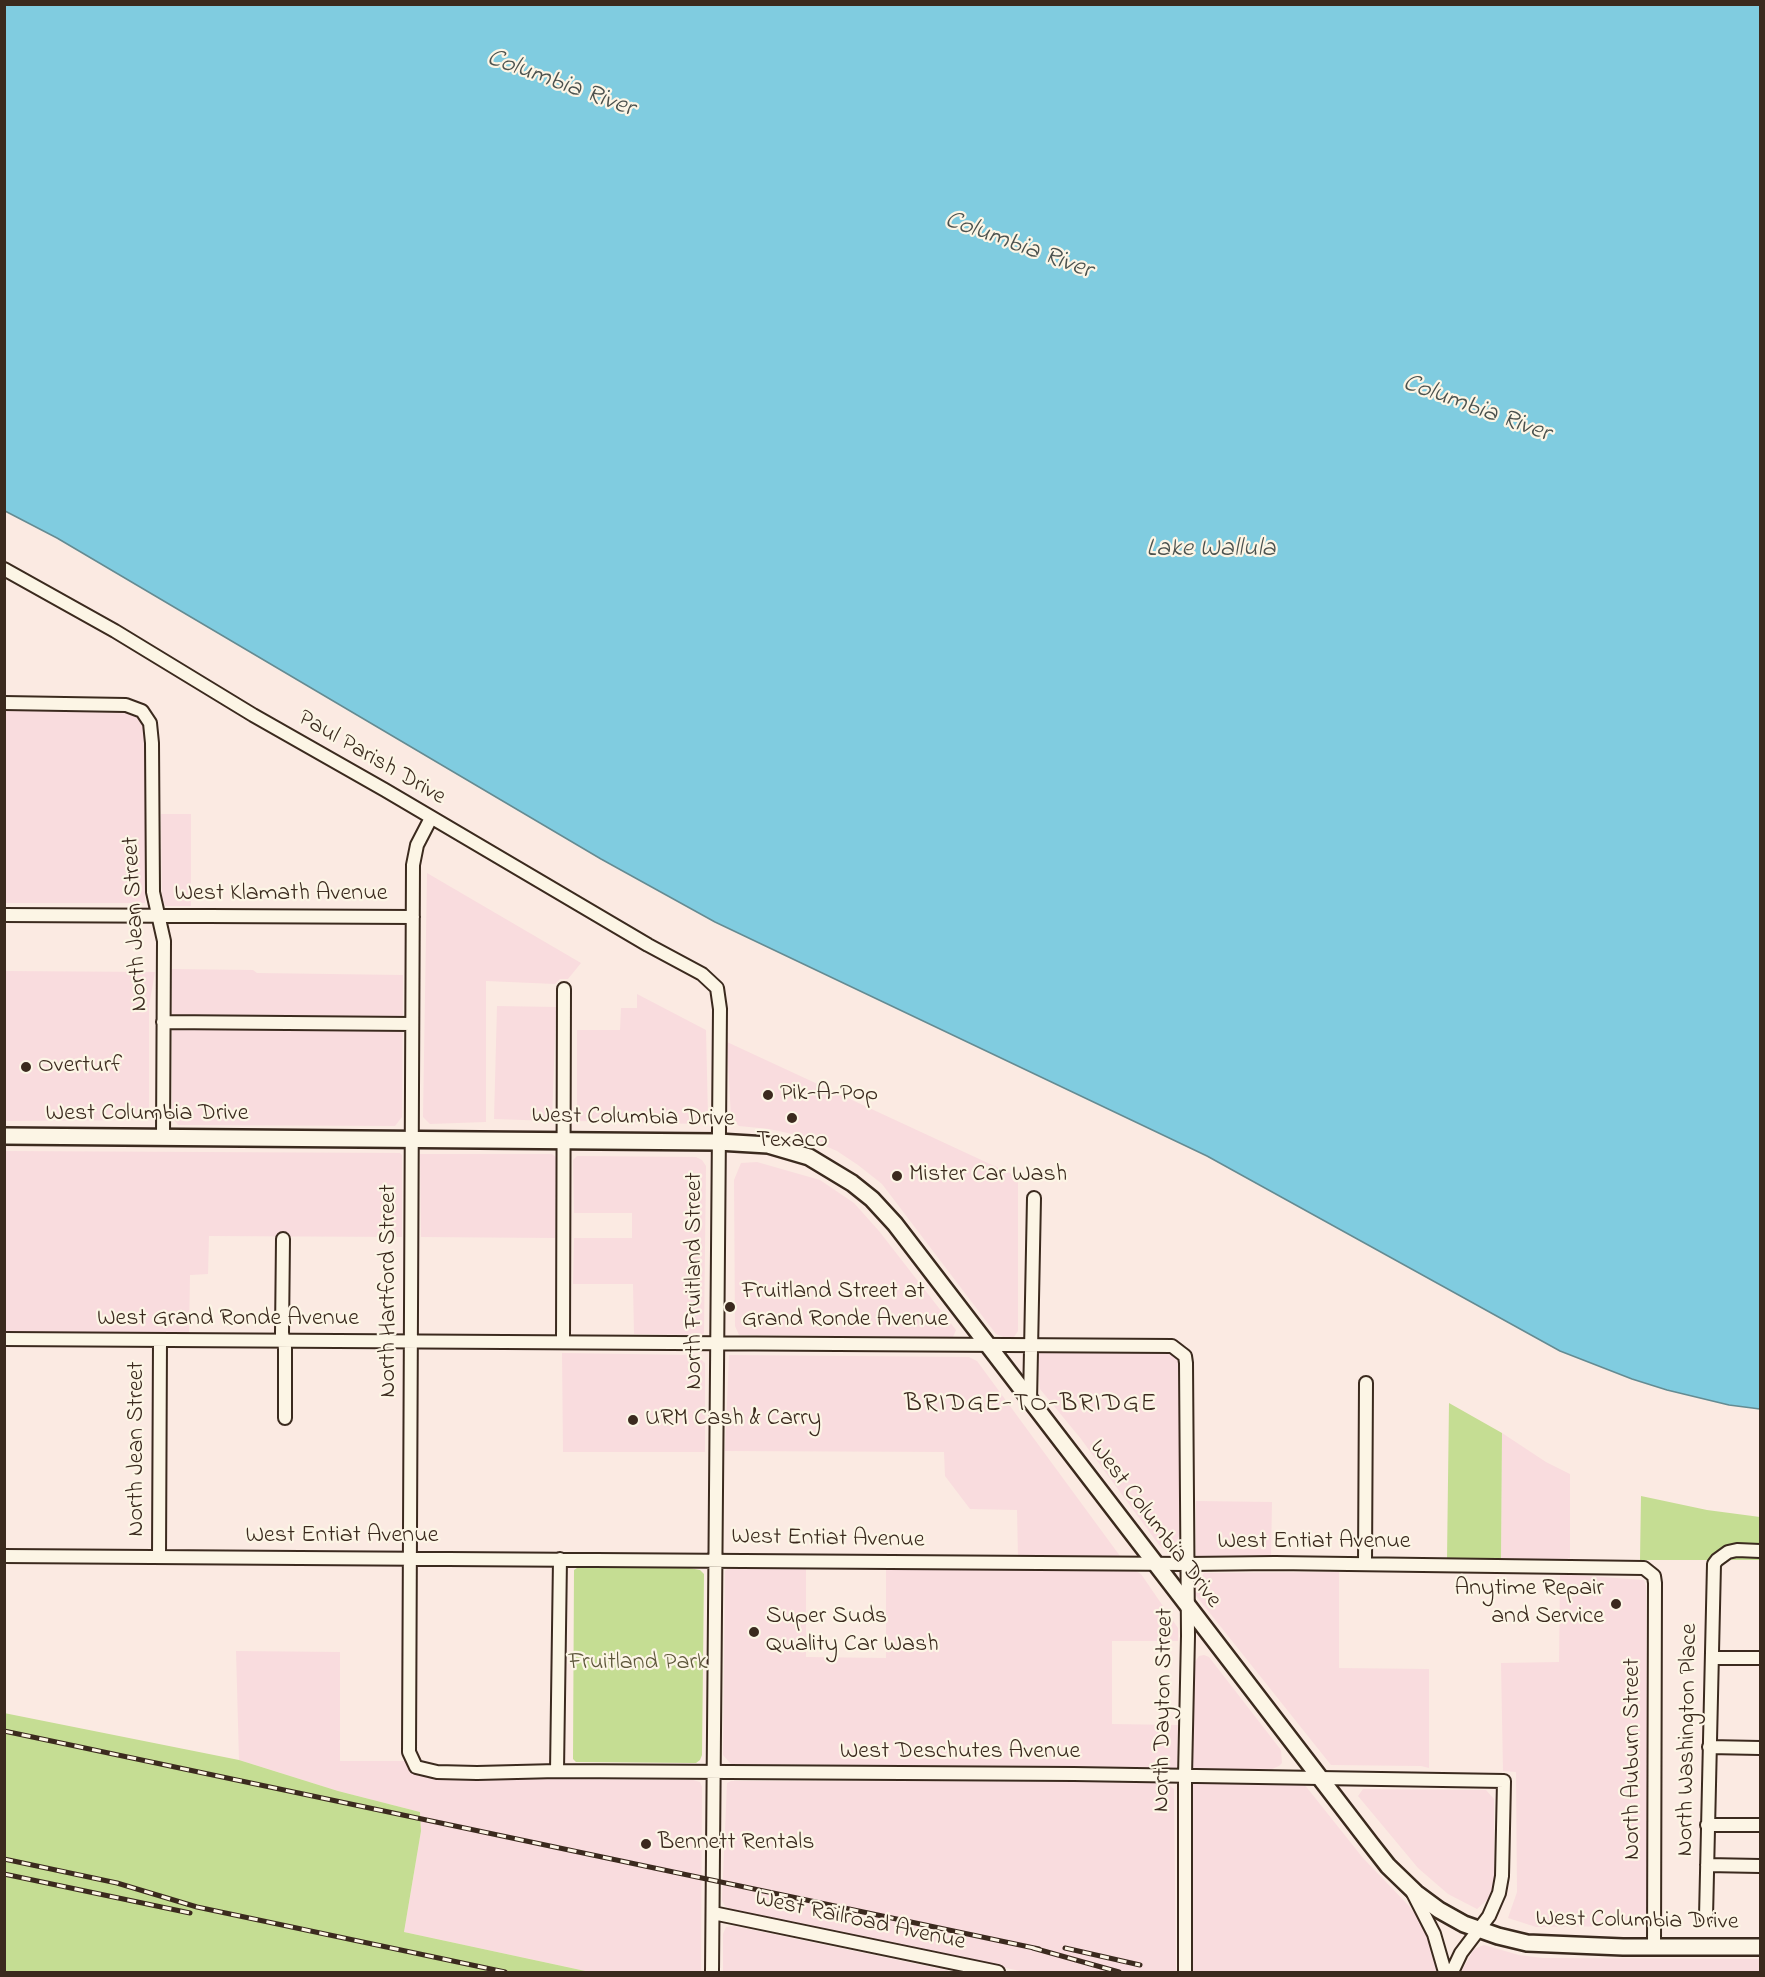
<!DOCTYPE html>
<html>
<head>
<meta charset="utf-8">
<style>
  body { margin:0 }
  #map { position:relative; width:1765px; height:1977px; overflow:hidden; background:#fbeae2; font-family:"Indie Flower",sans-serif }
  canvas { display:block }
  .frame { position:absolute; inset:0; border:6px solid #3b2a1e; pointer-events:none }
</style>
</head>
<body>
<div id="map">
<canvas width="1765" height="1977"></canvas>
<div class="frame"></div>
</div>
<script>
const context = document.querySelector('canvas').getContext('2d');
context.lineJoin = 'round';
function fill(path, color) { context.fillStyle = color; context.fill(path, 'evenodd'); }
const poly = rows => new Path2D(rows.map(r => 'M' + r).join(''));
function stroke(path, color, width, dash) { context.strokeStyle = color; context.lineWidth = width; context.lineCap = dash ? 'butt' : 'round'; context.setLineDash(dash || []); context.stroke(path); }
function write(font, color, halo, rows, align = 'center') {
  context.font = font + ' "Indie Flower",sans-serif'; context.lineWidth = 4.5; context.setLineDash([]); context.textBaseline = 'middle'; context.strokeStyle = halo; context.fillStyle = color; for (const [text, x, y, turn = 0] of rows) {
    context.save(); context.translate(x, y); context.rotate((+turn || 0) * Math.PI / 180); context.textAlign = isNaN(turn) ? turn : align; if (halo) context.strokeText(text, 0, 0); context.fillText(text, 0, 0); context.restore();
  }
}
fill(poly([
  [5,703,120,707,139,715,147,732,145,903,5,903],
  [161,814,191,814,191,906,165,906,162,901],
  [427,873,581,963,568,979,560,979,555,984,486,981,486,1122,430,1124,423,1117],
  [172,969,253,970,257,973,403,975,402,1117,395,1126,178,1125,172,1117],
  [5,971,155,972,149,1006,149,1114,145,1120,5,1121],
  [637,994,706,1030,708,1117,698,1124,577,1121,577,1030,620,1030,621,1008,637,1008],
  [497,1006,556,1007,552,1121,494,1119],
  [727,1042,1018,1177,1018,1331,1014,1337,1006,1338,996,1334,882,1184,858,1165,837,1151,802,1136,769,1129,739,1126,731,1118],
  [5,1151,400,1153,402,1155,402,1237,209,1236,208,1274,190,1275,189,1333,5,1332],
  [420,1154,552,1154,556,1157,555,1238,421,1237],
  [577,1156,696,1157,702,1160,706,1166,704,1333,702,1335,634,1334,633,1284,573,1284,574,1238,632,1238,632,1213,574,1213,573,1160],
  [757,1162,820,1180,854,1203,879,1231,956,1330,953,1337,739,1335,735,1326,734,1180,741,1163],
  [1037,1348,1184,1348,1182,1528,1173,1550,1165,1550,1159,1545,1081,1439,1040,1389],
  [562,1353,696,1355,705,1363,705,1452,563,1452],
  [729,1355,969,1357,977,1361,1120,1556,1018,1558,1017,1510,970,1509,945,1476,944,1452,725,1451],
  [1502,1433,1546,1462,1570,1474,1570,1560,1501,1560],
  [1196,1501,1272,1502,1271,1556,1196,1556],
  [730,1566,806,1566,806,1657,886,1658,886,1567,1134,1570,1141,1574,1178,1628,1178,1641,1112,1641,1112,1724,1178,1725,1177,1768,731,1764,723,1755,725,1571],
  [1339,1572,1339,1668,1429,1669,1429,1768,1421,1766,1331,1765,1193,1592,1204,1573],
  [1560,1574,1644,1580,1646,1586,1647,1926,1536,1927,1508,1918,1517,1892,1516,1772,1503,1771,1501,1663,1559,1662],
  [236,1651,340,1652,340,1761,405,1761,414,1771,428,1778,693,1780,700,1782,702,1787,701,1972,590,1972,404,1932,421,1831,420,1812,338,1791,239,1760],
  [1204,1655,1209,1657,1281,1750,1282,1763,1279,1766,1272,1769,1198,1769,1192,1767,1189,1762,1192,1672,1195,1662,1199,1656],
  [731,1781,1165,1782,1174,1789,1176,1972,1025,1972,732,1910,725,1906,722,1900,727,1783],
  [1195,1782,1304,1784,1363,1858,1409,1906,1422,1923,1430,1940,1437,1972,1192,1972,1191,1785],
  [1363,1789,1486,1790,1494,1799,1494,1887,1487,1900,1477,1909,1448,1894,1418,1868,1358,1796],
  [734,1926,955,1972,723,1972,723,1934,726,1927],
  [1484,1945,1519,1955,1543,1958,1760,1959,1760,1972,1461,1972,1474,1949]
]), '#f9dcde');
fill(poly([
  [1449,1403,1502,1433,1501,1560,1447,1559],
  [1641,1496,1707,1510,1760,1517,1760,1560,1640,1560],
  [684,1567,700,1570,704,1574,702,1755,700,1760,696,1763,576,1762,573,1759,574,1570,577,1568],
  [4,1713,239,1760,338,1791,420,1812,421,1831,404,1932,590,1972,5,1972]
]), '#c5dd93');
const water = poly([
  [4,5,1760,5,1760,1409,1729,1405,1667,1390,1632,1379,1560,1351,1207,1156,715,922,601,859,57,538,5,511,4,5]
]);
fill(water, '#80cce0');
stroke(water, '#648b92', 1.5);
const minor = poly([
  [4,569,115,631,253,715,385,790,648,945,702,974,717,988,720,1009,712,1972],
  [4,703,126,705,142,711,150,723,152,743,153,892,164,941,163,1137],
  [431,818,417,845,413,865,409,1752,416,1767,437,1772,477,1773,557,1771,1074,1774,1504,1781,1502,1876,1499,1893,1489,1916,1461,1953,1452,1972],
  [4,915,413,917],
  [163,1022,412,1024],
  [283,1239,282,1333,285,1348,285,1418],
  [4,1339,1172,1346,1185,1356,1186,1363,1188,1636,1185,1776,1185,1972],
  [563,1342,564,989],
  [1030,1401,1034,1198],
  [4,1556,1187,1564,1275,1563,1644,1568,1654,1576,1655,1583,1654,1947],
  [159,1557,160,1341],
  [1365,1564,1366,1383],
  [1712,1658,1760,1658],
  [1709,1747,1760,1748],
  [557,1771,560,1559],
  [1707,1825,1760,1825],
  [1707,1865,1760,1866],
  [1413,1893,1434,1934,1445,1972],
  [713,1913,998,1972],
  [1706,1917,1714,1564,1717,1560,1728,1552,1737,1550,1760,1551]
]);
const major = poly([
  [4,1136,718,1142,768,1145,809,1157,852,1183,872,1199,895,1224,1370,1843,1388,1866,1416,1893,1439,1910,1464,1924,1498,1936,1527,1943,1623,1947,1760,1947]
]);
stroke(minor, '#3b2a1e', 16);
stroke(major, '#3b2a1e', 20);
stroke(minor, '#fcf5e5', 12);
stroke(major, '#fcf5e5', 15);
const rail = poly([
  [4,1731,1039,1949],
  [4,1859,117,1883,197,1907,505,1972],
  [4,1874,190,1913],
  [1033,1948,1119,1972],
  [1065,1948,1140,1965]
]);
stroke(rail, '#3b2a1e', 5);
stroke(rail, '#fcf5e5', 3, [9]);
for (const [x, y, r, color] of [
  [26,1067,6,"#3b2a1e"],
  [768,1095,6,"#3b2a1e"],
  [792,1118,6,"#3b2a1e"],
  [897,1176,6,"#3b2a1e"],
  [730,1307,6,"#3b2a1e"],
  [633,1420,6,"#3b2a1e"],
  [1616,1604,6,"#3b2a1e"],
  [754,1632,6,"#3b2a1e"],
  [646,1844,6,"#3b2a1e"]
]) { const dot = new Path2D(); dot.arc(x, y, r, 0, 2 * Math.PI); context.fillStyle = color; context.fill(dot); stroke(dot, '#fcf5e5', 2); }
write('24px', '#3b2a1e', '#fcf5e5', [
  ["Paul Parish Drive",371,759,30],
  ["West Klamath Avenue",281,895],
  ["North Jean Street",137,924,-93],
  ["West Columbia Drive",147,1115],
  ["West Columbia Drive",633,1119,1],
  ["North Fruitland Street",696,1281,-90],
  ["North Hartford Street",390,1291,-90],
  ["West Grand Ronde Avenue",228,1320],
  ["North Jean Street",138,1449,-90],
  ["West Columbia Drive",1154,1525,53],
  ["West Entiat Avenue",342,1537],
  ["West Entiat Avenue",828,1540,1],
  ["West Entiat Avenue",1314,1543],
  ["North Dayton Street",1165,1710,-89],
  ["North Washington Place",1689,1740,-89],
  ["West Deschutes Avenue",960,1753],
  ["North Auburn Street",1634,1759,-90],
  ["West Railroad Avenue",860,1922,12],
  ["West Columbia Drive",1637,1922,1]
]);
write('24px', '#3b2a1e', '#fcf5e5', [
  ["Overturf",38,1067],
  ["Pik-A-Pop",780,1095],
  ["Texaco",792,1142,"center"],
  ["Mister Car Wash",909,1176],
  ["Fruitland Street at",742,1293],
  ["Grand Ronde Avenue",742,1321],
  ["URM Cash & Carry",645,1420],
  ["Anytime Repair",1604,1590,"right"],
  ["and Service",1604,1618,"right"],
  ["Super Suds",766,1618],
  ["Quality Car Wash",766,1646],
  ["Bennett Rentals",658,1844]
], 'left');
write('24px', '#5e573b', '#fcf5e5', [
  ["Fruitland Park",638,1664]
]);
write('italic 26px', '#4c524e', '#fcf5e5', [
  ["Columbia River",560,85,20],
  ["Columbia River",1018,247,20],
  ["Columbia River",1476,410,20],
  ["Lake Wallula",1211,551]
]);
context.letterSpacing = '1.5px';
write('26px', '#3b2a1e', '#fcf5e5', [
  ["BRIDGE-TO-BRIDGE",1031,1406]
]);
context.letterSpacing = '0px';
</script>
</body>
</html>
